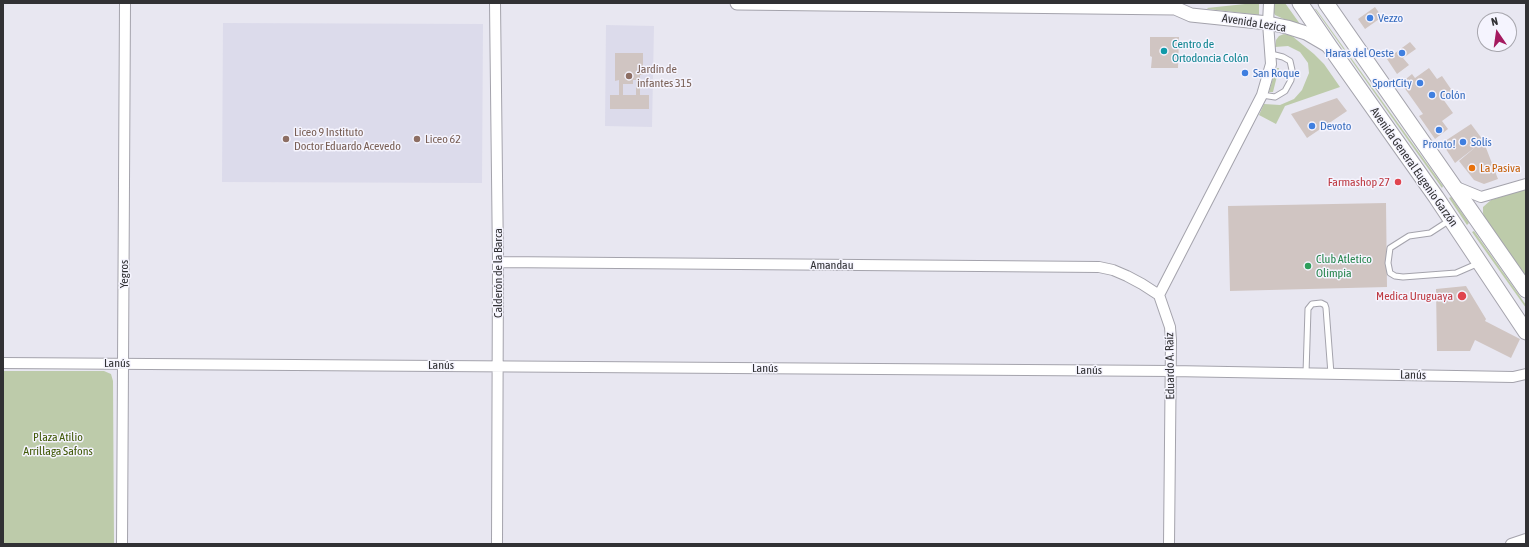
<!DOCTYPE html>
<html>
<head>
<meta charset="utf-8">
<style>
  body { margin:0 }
  #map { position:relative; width:1529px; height:547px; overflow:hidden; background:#e8e7f1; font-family:"Asap Condensed",sans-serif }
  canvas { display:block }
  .frame { position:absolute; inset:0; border:4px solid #313134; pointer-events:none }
  .north { position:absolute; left:1477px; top:12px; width:40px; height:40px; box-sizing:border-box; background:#f5f4fe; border:1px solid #a7a6ad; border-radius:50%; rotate:347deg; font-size:11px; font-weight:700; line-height:16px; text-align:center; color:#313134 }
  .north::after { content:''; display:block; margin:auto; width:14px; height:18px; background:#a51a60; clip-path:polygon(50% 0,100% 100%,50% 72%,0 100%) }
</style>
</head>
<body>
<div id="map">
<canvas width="1529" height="547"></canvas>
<div class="frame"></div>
<div class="north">N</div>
</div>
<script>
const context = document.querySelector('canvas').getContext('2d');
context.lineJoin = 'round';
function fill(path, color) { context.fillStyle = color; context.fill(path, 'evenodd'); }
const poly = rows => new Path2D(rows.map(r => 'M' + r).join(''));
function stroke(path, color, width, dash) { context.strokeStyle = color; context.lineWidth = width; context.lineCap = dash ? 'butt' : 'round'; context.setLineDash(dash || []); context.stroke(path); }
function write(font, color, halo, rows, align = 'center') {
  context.font = font + ' "Asap Condensed",sans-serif'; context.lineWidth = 3; context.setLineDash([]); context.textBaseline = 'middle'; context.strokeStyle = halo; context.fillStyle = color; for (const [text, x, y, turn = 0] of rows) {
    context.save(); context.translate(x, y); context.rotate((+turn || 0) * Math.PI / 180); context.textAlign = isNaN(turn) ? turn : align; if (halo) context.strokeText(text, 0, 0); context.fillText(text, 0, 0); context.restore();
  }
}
fill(poly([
  [223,23,483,24,482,183,222,182],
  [606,25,654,26,652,127,605,126]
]), '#dcdbeb');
fill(poly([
  [1274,3,1285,3,1300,24,1299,26,1275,15,1273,11],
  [1245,4,1259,4,1259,15,1208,9,1207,8],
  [1315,9,1316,9,1443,186,1442,188],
  [1284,34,1292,36,1314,54,1324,64,1340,87,1285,106,1276,124,1259,115,1264,104,1280,105,1294,99,1302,90,1309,73,1308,63,1300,52,1288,46,1275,47,1276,40,1279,36],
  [1276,68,1279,68,1273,92,1269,92],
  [1526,189,1526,278,1485,219,1483,213,1483,207,1491,200],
  [1451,197,1469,223,1467,225,1449,198],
  [1474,231,1526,305,1526,308,1472,232],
  [3,371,104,371,111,374,113,381,114,544,3,544]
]), '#bdcbaa');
fill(poly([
  [1375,7,1382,17,1365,29,1358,19],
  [1150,37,1179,37,1178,68,1151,68,1152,57,1150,56],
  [1410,42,1416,49,1403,58,1409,65,1397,74,1387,59],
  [615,53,643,53,643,75,640,75,640,95,649,95,649,109,610,109,610,95,619,95,619,80,615,81],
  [633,80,636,80,636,95,623,95,623,84,633,84],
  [1429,68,1437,79,1442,76,1453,92,1443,99,1453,113,1442,121,1448,129,1435,139,1419,116,1423,114,1401,83,1412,74,1415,78],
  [1337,98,1347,111,1307,138,1291,114],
  [1471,124,1483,140,1498,179,1484,184,1474,180,1459,161,1478,145,1455,163,1442,143],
  [1386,203,1387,287,1230,291,1228,206],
  [1466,286,1486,319,1485,321,1520,339,1511,358,1475,340,1470,351,1437,351,1436,289]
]), '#d0c5c2');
const service = poly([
  [1262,95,1275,97,1285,91,1291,80,1292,70,1290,61,1283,57,1271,54],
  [1450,220,1430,233,1409,236,1390,248,1388,263,1390,273,1395,276,1403,277,1456,273,1479,263],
  [1306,373,1308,309,1312,304,1321,303,1325,305,1326,308,1331,374]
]);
const minor = poly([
  [495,3,498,262,497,544],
  [1454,186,1481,197,1526,184],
  [498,262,1099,267,1113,270,1127,276,1142,284,1159,295],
  [3,363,1171,371,1513,377,1526,374],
  [122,544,125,3],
  [1169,544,1171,340,1170,327,1159,295,1262,95,1271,64,1268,23,1269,3],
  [1511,544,1526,539]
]);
const tertiary = poly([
  [737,3,1175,8,1191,15,1268,23,1287,27,1306,33,1330,47]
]);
const secondary = poly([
  [1300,3,1330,47,1436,197,1526,332],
  [1326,3,1526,290]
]);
stroke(service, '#a4a3ac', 7);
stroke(minor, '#a4a3ac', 12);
stroke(tertiary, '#a4a3ac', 15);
stroke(secondary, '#a4a3ac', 17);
stroke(service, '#fff', 5);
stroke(minor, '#fff', 10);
stroke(tertiary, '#fff', 13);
stroke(secondary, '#fff', 15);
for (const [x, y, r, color] of [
  [1370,18,4,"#3f7fe0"],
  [1164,51,4,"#0f9aa8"],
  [1402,53,4,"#3f7fe0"],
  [1245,73,4,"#3f7fe0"],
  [629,76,4,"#8d6e63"],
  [1420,83,4,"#3f7fe0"],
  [1432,95,4,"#3f7fe0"],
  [1312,126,4,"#3f7fe0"],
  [1439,130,4,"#3f7fe0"],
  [286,139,4,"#8d6e63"],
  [417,139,4,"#8d6e63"],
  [1463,142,4,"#3f7fe0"],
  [1472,168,4,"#e8710a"],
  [1398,182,4,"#e0444e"],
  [1308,266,4,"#2e9e5b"],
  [1462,296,5,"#e0444e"]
]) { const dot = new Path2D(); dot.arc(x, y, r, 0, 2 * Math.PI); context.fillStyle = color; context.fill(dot); stroke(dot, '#f5f4fe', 1.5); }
write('12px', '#366cbe', '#f5f4fe', [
  ["Vezzo",1378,18],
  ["Haras del Oeste",1394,53,"right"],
  ["San Roque",1253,73],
  ["SportCity",1412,83,"right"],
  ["Colón",1440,95],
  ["Devoto",1320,126],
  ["Solís",1471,142],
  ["Pronto!",1439,144,"center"]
], 'left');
write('12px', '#313134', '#f5f4fe', [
  ["Avenida Lezica",1254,23,9],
  ["Avenida General Eugenio Garzón",1414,167,55],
  ["Amandau",832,265],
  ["Calderón de la Barca",498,273,-90],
  ["Yegros",124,274,-90],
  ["Lanús",117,363],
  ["Lanús",441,365],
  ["Eduardo A. Raíz",1170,366,-91],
  ["Lanús",765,368],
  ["Lanús",1089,370],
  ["Lanús",1413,375,1]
]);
write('12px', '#0d838f', '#f5f4fe', [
  ["Centro de",1172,44],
  ["Ortodoncia Colón",1172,58]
], 'left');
write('12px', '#785e54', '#f5f4fe', [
  ["Jardín de",637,69],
  ["infantes 315",637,83],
  ["Liceo 9 Instituto",294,132],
  ["Doctor Eduardo Acevedo",294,146],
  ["Liceo 62",425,139]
], 'left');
write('12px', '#c56008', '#f5f4fe', [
  ["La Pasiva",1480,168]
], 'left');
write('12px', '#be3a42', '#f5f4fe', [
  ["Farmashop 27",1390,182],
  ["Medica Uruguaya",1453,296]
], 'right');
write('12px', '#27864d', '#f5f4fe', [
  ["Club Atletico",1316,259],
  ["Olimpia",1316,273]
], 'left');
write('12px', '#425a08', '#f5f4fe', [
  ["Plaza Atilio",58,437],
  ["Arrillaga Safons",58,451]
]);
</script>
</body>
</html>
